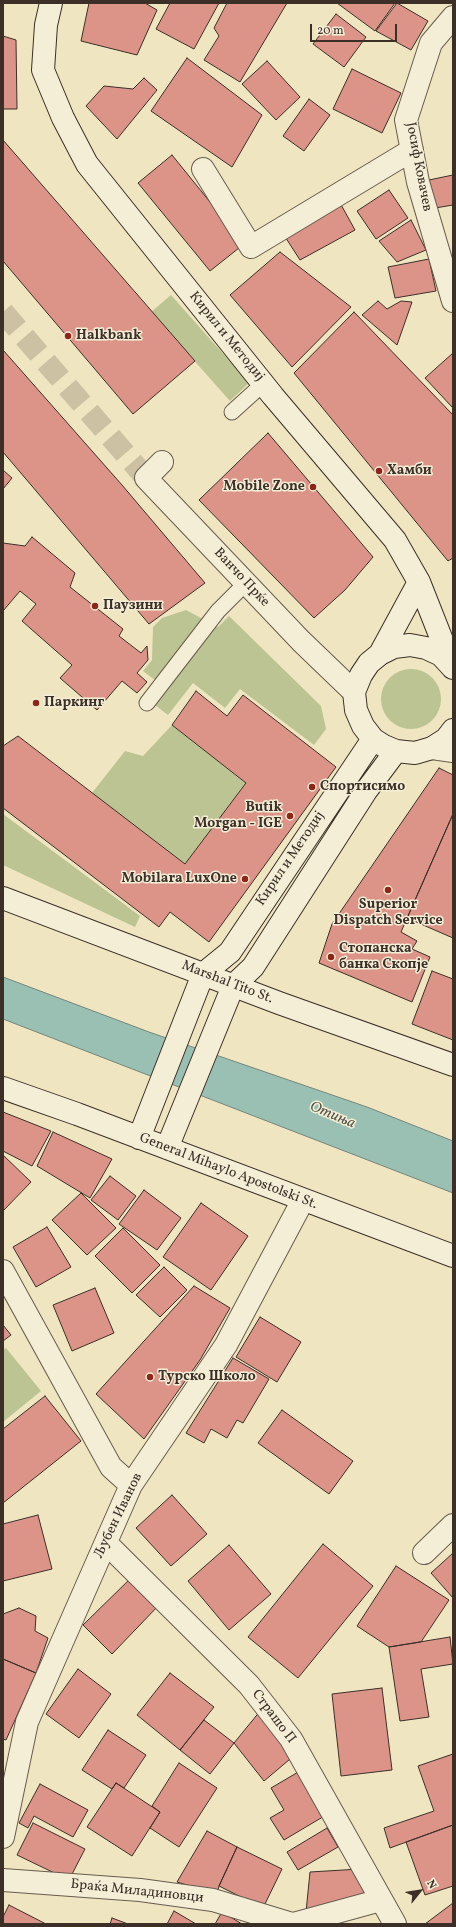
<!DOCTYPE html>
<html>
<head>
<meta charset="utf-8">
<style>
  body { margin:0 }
  #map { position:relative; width:456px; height:1927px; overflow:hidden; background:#f0e5c1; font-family:Vollkorn,serif }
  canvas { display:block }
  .frame { position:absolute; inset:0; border:4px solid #3b2f27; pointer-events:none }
  .north { position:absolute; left:400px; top:1871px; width:40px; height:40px; -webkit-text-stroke:3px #f5eed7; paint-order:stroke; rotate:60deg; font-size:11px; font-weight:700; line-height:16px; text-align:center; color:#3b2f27 }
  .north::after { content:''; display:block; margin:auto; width:14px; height:18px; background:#3b2f27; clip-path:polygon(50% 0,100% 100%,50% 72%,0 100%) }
  .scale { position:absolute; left:310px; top:24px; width:87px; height:18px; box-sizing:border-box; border:2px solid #3b2f27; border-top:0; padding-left:5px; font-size:12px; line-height:14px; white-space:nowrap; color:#3b2f27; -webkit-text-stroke:3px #f5eed7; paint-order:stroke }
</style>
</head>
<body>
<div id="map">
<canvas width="456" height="1927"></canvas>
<div class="frame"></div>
<div class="north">N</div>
<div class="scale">20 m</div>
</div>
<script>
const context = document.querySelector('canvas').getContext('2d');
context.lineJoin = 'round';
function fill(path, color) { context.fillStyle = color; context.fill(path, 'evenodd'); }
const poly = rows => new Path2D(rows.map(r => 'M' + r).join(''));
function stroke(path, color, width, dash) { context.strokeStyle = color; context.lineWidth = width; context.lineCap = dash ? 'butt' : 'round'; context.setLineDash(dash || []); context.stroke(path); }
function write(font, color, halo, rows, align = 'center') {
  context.font = font + ' Vollkorn,serif'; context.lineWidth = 3; context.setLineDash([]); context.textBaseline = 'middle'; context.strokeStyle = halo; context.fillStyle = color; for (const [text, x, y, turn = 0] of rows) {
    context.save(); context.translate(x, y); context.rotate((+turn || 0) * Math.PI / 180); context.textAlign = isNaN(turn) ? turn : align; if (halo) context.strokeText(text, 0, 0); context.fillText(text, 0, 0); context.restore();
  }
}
fill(poly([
  [171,295,249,383,230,401,151,312],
  [186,610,218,627,229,616,321,706,326,729,314,745,240,689,225,708,193,683,168,715,143,696,155,680,143,671,152,660,153,627,162,618],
  '381 699a30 30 0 1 1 60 0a30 30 0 1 1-60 0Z',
  [172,725,246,783,185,864,92,793,125,751,143,756],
  [3,814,140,916,135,927,3,865],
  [6,1348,41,1391,3,1422,3,1350]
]), '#bbc492');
const water = poly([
  [3,977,149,1032,367,1107,453,1141,453,1193,3,1019,3,977]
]);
fill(water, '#9abfb3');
stroke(water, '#74857b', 1);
const building = poly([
  [89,3,145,3,157,10,137,55,81,41,89,3],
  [170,3,219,3,194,49,156,29,170,3],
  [227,3,287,3,240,82,204,60,219,36,214,28,227,3],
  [337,3,395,3,375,31,337,3],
  [397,3,428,21,411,50,376,31,397,3],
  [336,14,366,37,344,67,313,44,336,14],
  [3,36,16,40,17,109,3,109,3,36],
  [187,58,262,115,232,167,151,111,187,58],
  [267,61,300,97,276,120,242,84,267,61],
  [352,69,401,93,382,133,333,109,352,69],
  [144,78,157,90,117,139,86,106,104,86,133,89,144,78],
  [309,99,330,115,304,151,283,136,309,99],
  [3,140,195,361,133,414,3,261,3,140],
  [172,155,244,244,210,271,138,183,172,155],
  [453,175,453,205,435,208,429,180,453,175],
  [389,190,408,218,376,239,357,211,389,190],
  [339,201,355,230,300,260,282,232,339,201],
  [411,220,426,250,397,262,379,241,411,220],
  [280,252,351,307,292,367,230,295,280,252],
  [429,259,436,291,395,298,388,267,429,259],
  [378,301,387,309,401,301,412,302,397,345,362,315,378,301],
  [354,312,453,415,453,558,448,561,294,373,354,312],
  [3,350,122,485,205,583,149,624,3,452,3,350],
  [453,353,453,405,452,407,425,378,453,353],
  [268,433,373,557,345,590,314,618,199,500,268,433],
  [3,470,12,478,3,489,3,470],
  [32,537,75,573,70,587,123,629,119,636,141,653,147,646,148,660,137,673,147,682,137,693,122,681,97,710,60,678,72,665,22,621,36,604,20,591,3,611,3,543,25,546,32,537],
  [196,691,227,716,243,695,336,767,209,942,170,912,159,927,3,808,3,746,18,736,185,864,246,783,172,725,196,691],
  [439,768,453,775,453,814,401,932,417,941,412,949,430,957,412,1002,319,963,332,924,439,768],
  [453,814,453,938,407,918,453,814],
  [432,971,453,979,453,1040,412,1024,432,971],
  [3,1112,51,1131,32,1166,3,1151,3,1112],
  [53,1132,112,1159,90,1198,37,1166,53,1132],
  [3,1155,31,1182,3,1211,3,1155],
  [110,1176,136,1196,118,1220,91,1200,110,1176],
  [144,1190,181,1218,157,1250,119,1224,144,1190],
  [81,1193,116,1228,87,1255,52,1220,81,1193],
  [201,1203,248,1236,211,1290,163,1257,201,1203],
  [47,1227,71,1267,36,1287,13,1247,47,1227],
  [123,1228,160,1265,132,1293,95,1256,123,1228],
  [164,1267,187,1290,160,1317,136,1295,164,1267],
  [194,1286,230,1308,200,1360,144,1439,96,1394,194,1286],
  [95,1288,114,1333,72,1351,53,1305,95,1288],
  [260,1317,301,1342,277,1382,236,1357,260,1317],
  [3,1325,11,1335,3,1341,3,1325],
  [233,1358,269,1379,243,1423,237,1420,227,1438,211,1429,204,1443,186,1433,233,1358],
  [45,1396,81,1441,3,1503,3,1429,45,1396],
  [282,1410,353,1461,329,1494,258,1443,282,1410],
  [172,1495,207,1534,171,1566,136,1528,172,1495],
  [38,1515,52,1569,3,1581,3,1524,38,1515],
  [323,1544,373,1586,298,1678,248,1637,323,1544],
  [229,1545,271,1594,229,1630,188,1581,229,1545],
  [453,1553,453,1598,431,1573,453,1553],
  [396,1566,449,1600,421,1642,389,1647,357,1626,396,1566],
  [132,1577,160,1604,112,1654,83,1625,132,1577],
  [19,1608,36,1616,35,1631,48,1638,36,1673,3,1659,3,1614,19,1608],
  [450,1637,453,1664,421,1669,429,1717,400,1721,389,1647,450,1637],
  [3,1659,36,1673,6,1740,3,1739,3,1659],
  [78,1669,111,1694,79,1738,46,1714,78,1669],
  [170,1673,214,1707,180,1750,137,1715,170,1673],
  [382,1688,392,1770,341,1776,332,1694,382,1688],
  [261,1710,296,1754,264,1781,234,1743,261,1710],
  [204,1720,234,1743,210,1774,180,1750,204,1720],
  [108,1730,146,1755,124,1788,116,1783,112,1789,82,1770,108,1730],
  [453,1754,453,1825,390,1848,384,1828,434,1811,418,1766,453,1754],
  [179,1763,217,1788,179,1847,150,1828,160,1812,152,1806,179,1763],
  [300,1771,326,1815,284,1840,270,1818,284,1810,271,1788,300,1771],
  [116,1783,160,1812,132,1856,87,1827,116,1783],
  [40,1784,88,1810,73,1837,34,1816,28,1828,19,1823,40,1784],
  [33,1823,85,1849,69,1880,17,1855,33,1823],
  [453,1825,453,1886,425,1895,406,1842,453,1825],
  [327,1828,338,1847,298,1870,287,1852,327,1828],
  [207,1831,237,1847,219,1886,217,1894,177,1882,207,1831],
  [237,1847,282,1869,263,1908,219,1886,237,1847],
  [360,1869,365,1897,306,1912,310,1872,360,1869],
  [453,1903,453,1924,425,1924,453,1903],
  [9,1905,46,1924,3,1924,3,1917,9,1905],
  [174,1911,196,1924,167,1924,174,1911],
  [222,1912,242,1924,215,1924,222,1912],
  [112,1918,128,1924,110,1924,112,1918]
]);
fill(building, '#dc9489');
stroke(building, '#3b2f27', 1);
stroke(poly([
  [3,312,146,478]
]), '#ccc1a2', 22, [22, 11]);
const lane = poly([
  [232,412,263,384],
  [147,703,218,611,246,583]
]);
const street = poly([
  [453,17,431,43,406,120,418,182,453,301],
  [203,169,251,247,412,150],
  [162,462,146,478,301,641,354,692],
  [432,748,453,751],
  [3,1271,111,1467,131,1485],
  [106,1543,249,1685,291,1739,395,1924],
  [424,1553,453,1525],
  [3,1837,27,1722,131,1485,226,1345,303,1200],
  [3,1880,140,1890,213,1900,292,1924],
  [293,1924,381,1900]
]);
const secondary = poly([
  [51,3,46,25,43,70,63,118,87,164,273,396,395,540,419,582,453,668],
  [380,654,419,582],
  [452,667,441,655,426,648,410,645,394,647,380,654,369,663,361,675,354,692,356,710,363,726,373,739,384,746,396,751,415,753,432,748,446,739,453,730],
  [3,898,279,1003,453,1065],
  [3,1088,77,1114,453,1256],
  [139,1138,203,974,230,952,373,739],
  [167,1148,233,986,253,967,366,791,396,751]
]);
stroke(lane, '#685c4e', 17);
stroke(street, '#685c4e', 24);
stroke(secondary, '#3b2f27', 24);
stroke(lane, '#f5eed7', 15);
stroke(street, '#f5eed7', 22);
stroke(secondary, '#f5eed7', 22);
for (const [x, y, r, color] of [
  [68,336,4,"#8f2418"],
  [379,471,4,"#8f2418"],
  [313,487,4,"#8f2418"],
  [95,606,4,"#8f2418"],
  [36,703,4,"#8f2418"],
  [312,787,4,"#8f2418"],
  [290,816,4,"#8f2418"],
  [245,879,4,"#8f2418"],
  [388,890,4,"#8f2418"],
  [331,957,4,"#8f2418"],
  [150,1377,4,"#8f2418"]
]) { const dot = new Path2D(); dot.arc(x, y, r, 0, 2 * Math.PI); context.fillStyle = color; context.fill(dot); stroke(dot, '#f5eed7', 1.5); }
write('14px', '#3b2f27', '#f5eed7', [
  ["Јосиф Ковачев",418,167,79],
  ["Кирил и Методиј",226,337,51],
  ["Ванчо Прќе",241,578,47],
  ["Кирил и Методиј",291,859,-56],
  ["Marshal Tito St.",227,983,21],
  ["General Mihaylo Apostolski St.",228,1172,21],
  ["Љубен Иванов",119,1516,-64],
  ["Страшо П",273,1717,53],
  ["Браќа Миладиновци",137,1892,6]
]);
write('bold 14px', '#3b2f27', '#f5eed7', [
  ["Halkbank",76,336],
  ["Хамби",387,471],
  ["Mobile Zone",305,487,"right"],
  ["Паузини",103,606],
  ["Паркинг",44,703],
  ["Спортисимо",320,787],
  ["Butik",282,808,"right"],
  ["Morgan - IGE",282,824,"right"],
  ["Mobilara LuxOne",237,879,"right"],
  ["Superior",388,905,"center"],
  ["Dispatch Service",388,921,"center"],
  ["Стопанска",339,949],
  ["банка Скопје",339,965],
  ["Турско Школо",158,1377]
], 'left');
write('italic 15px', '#53534a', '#f5eed7', [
  ["Отиња",332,1116,23]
]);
</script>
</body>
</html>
